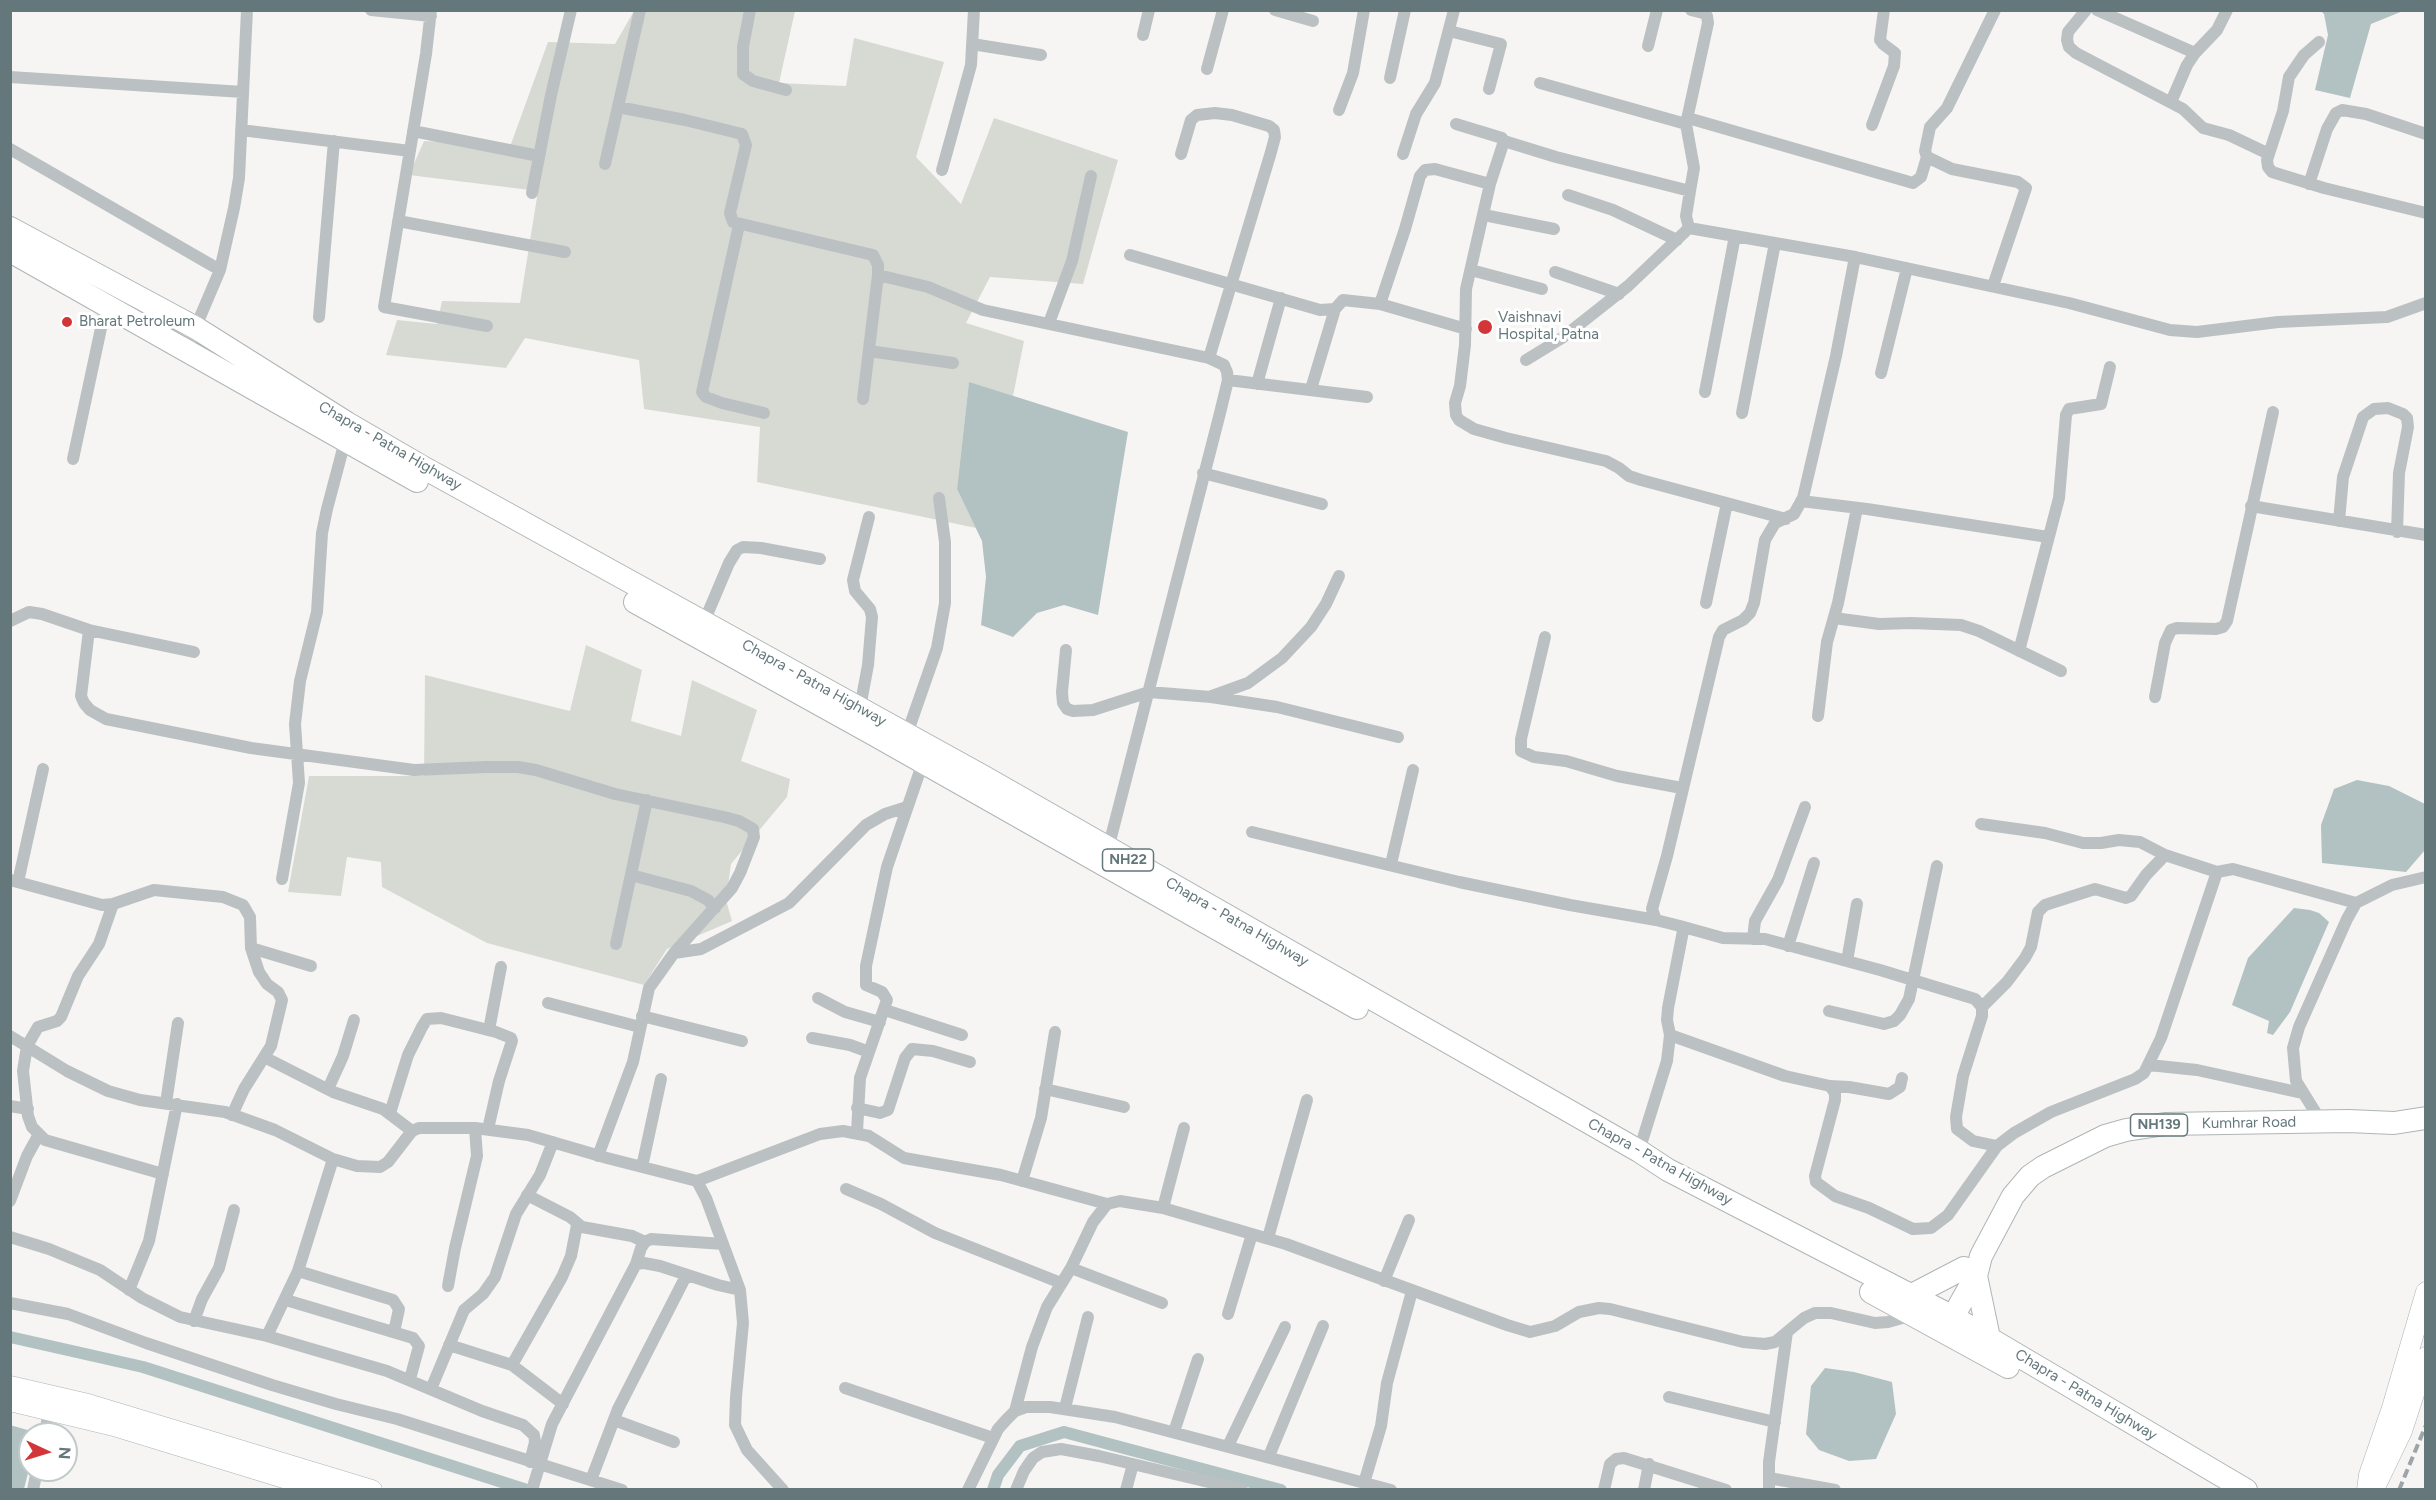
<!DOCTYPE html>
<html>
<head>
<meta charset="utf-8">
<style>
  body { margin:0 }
  #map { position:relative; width:2436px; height:1500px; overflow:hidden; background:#f6f5f3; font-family:Figtree,sans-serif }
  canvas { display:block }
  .frame { position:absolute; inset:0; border:12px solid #64777b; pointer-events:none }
  .north { position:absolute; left:18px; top:1422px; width:60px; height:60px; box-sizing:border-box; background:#fff; border:2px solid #c1c9ca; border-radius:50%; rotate:94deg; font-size:16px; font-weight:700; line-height:24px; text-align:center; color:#64777b }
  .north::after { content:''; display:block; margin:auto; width:21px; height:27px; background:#d33638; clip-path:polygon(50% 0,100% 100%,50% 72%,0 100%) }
</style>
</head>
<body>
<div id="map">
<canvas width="2436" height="1500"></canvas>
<div class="frame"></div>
<div class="north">N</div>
</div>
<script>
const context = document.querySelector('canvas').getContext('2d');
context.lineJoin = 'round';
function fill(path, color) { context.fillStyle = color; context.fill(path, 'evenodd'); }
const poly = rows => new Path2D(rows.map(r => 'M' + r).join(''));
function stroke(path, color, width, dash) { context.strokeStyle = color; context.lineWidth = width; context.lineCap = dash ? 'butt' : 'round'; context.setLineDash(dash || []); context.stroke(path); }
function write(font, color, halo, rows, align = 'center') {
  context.font = font + ' Figtree,sans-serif'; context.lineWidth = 6; context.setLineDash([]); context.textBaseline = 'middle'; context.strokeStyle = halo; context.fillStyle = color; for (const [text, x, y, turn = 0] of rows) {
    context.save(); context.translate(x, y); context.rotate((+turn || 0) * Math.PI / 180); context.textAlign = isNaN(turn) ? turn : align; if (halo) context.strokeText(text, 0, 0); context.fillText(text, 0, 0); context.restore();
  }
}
fill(poly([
  [634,11,795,11,779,83,846,86,854,38,944,62,916,157,961,204,994,118,1118,160,1083,284,990,277,966,323,1024,341,1013,396,969,383,957,489,976,528,757,482,760,427,644,409,639,360,525,338,506,368,386,355,397,320,437,324,442,301,520,303,538,191,409,175,424,141,511,144,548,42,615,44],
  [586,645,642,670,631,721,681,736,692,680,757,710,741,761,790,779,787,797,731,864,726,900,732,921,667,949,644,985,487,943,382,887,381,862,347,857,341,896,288,892,309,776,424,776,425,675,570,711]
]), '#d7dad3');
fill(poly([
  [2321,11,2403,11,2371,24,2350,98,2315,90,2328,35,2324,14],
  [969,382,1128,432,1098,615,1064,605,1037,613,1013,637,981,625,986,577,982,541,957,489],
  [2357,780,2389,786,2425,804,2425,850,2406,872,2322,863,2321,825,2334,789],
  [2294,908,2310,910,2319,913,2329,922,2290,1012,2273,1035,2267,1033,2269,1021,2232,1005,2248,958],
  [1825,1368,1854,1372,1892,1382,1896,1414,1876,1459,1849,1461,1819,1450,1806,1434,1811,1386],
  [10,1425,38,1433,30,1434,30,1465,24,1489,11,1489]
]), '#b2c2c2');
stroke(poly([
  [10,1337,143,1367,527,1490],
  [993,1490,998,1475,1020,1446,1064,1432,1281,1490]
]), '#b2c2c2', 12);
const primary = poly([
  [10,1386,88,1404,372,1490],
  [10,1401,114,1426,323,1490],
  [2377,1483,2402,1431,2426,1357],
  [2367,1490,2369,1475,2392,1408,2426,1292]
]);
const highway = poly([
  [10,228,196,328,347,423,426,469,984,777,1639,1151,1668,1170,1953,1317,2246,1490],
  [10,251,417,481],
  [635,602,873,734,1357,1008],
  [1976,1276,1989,1338],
  [1871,1292,2008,1367],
  [1912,1295,1964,1268],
  [1946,1329,1976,1276,1981,1256,2013,1196,2030,1176,2043,1167,2105,1136,2126,1130,2165,1124,2348,1121,2394,1123,2426,1118]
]);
stroke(primary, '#adb4b6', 21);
stroke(highway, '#afb5b6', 24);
stroke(poly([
  [371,10,431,16],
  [431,10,426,54,384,307,487,326],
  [750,10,743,47,743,74,753,81,786,90],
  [1275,10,1313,21],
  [2086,10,2068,32,2067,40,2069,47,2076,53,2183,109,2203,128,2229,135,2269,154],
  [2097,10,2195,53],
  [1449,31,1501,44,1489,89],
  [1143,35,1149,10],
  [2319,42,2304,55,2289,77,2283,111,2267,160,2268,167,2272,172,2324,188,2426,213],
  [972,44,1041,55],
  [1648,46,1657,10],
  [1207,69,1223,10],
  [10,77,243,92],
  [1390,78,1405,10],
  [1540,83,1686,124],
  [2171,102,2187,65,2195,53,2217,30,2227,10],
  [618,107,685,120,742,134,746,145,730,213,733,222,873,255,878,265,878,275,863,399],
  [1339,110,1353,73,1364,10],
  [1688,118,1913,183,1921,177,1927,157],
  [1456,124,1502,138,1504,141],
  [1872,125,1894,66,1895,53,1883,44,1880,40,1884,10],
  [241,130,410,151],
  [413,131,539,156],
  [10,149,220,270],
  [1181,154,1191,120,1197,115,1215,113,1232,115,1269,126,1274,130,1275,137,1271,152,1209,358],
  [1403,154,1416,114,1435,83,1454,10],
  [605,164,640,10],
  [942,170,971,65,974,10],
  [2309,184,2327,129,2336,113,2342,110,2366,114,2426,134],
  [1690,191,1694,168,1686,124,1708,23,1707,16,1703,13,1691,10],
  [532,193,551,95,571,10],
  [1568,195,1613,210,1677,240],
  [1484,215,1554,229],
  [398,221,565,252],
  [739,225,702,392,706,397,722,403,764,413],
  [1130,255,1320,310,1335,309,1343,300,1380,304],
  [1471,270,1542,289],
  [1555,272,1619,294],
  [878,275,928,287,983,310,1209,358,1224,365,1227,372,1228,380,1220,413,1108,849],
  [1993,286,2026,188,2018,182,1952,169,1927,157,1925,151,1930,127,1947,108,1995,10],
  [319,317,334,141],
  [1049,323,1072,261,1091,176],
  [1466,329,1380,304,1405,229,1420,176,1425,170,1435,169,1490,184],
  [186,350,220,270,234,208,239,178,247,10],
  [869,351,953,363],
  [1526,360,1562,338,1628,286,1689,228],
  [1881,373,1907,268],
  [1228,380,1367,397],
  [1257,384,1281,298],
  [1311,389,1335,309],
  [1705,392,1735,236],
  [1742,413,1775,243],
  [73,459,106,305],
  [1203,473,1322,504],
  [1801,501,1867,509,2048,537],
  [2251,506,2426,535],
  [1786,519,1641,480,1629,476,1619,468,1606,461,1506,438,1474,429,1459,420,1456,415,1455,403,1460,386,1465,345,1466,289,1490,184,1504,141,1556,157,1690,191,1686,216,1689,228,1855,257,2069,303,2170,330,2197,332,2278,322,2387,317,2426,303],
  [2339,521,2343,477,2363,417,2374,409,2388,408,2403,414,2407,418,2408,427,2399,473,2397,532],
  [1706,603,1727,503],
  [1834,618,1879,624,1911,623,1961,625,1979,631,2061,671],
  [10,621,29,612,42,614,89,630,194,652],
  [704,622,729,563,737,550,743,547,761,548,820,559],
  [89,630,81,696,84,703,90,710,106,719,251,748,414,770,486,767,518,767,536,770,615,794,724,817,739,821,753,829,754,837,740,873,732,888,674,953,649,988,633,1062,598,1156],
  [1545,637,1521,739,1521,751,1534,757,1566,761,1617,776,1682,788],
  [1066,650,1062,692,1063,703,1067,709,1073,711,1093,710,1149,692,1211,697,1277,707,1398,737],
  [2019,651,2059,498,2066,415,2069,409,2101,404,2110,367],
  [1212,696,1248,683,1282,658,1311,627,1326,604,1339,576],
  [2155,697,2165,643,2171,630,2177,628,2216,629,2223,627,2227,621,2273,412],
  [860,708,868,665,872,617,870,609,855,591,853,580,869,517],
  [1818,716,1827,642,1838,603,1857,508],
  [907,734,937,648,945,603,945,542,939,498],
  [1981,824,2045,833,2083,843,2101,843,2119,840,2140,842,2165,855,2217,872],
  [1252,832,1459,882,1570,905,1656,920],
  [1391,864,1413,770],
  [631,875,691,891,708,900,715,908],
  [282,879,299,783,295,724,300,681,317,612,322,533,327,509,345,441],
  [10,880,102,905,113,904,154,890,223,897,243,905,250,917,251,948,259,972,267,984,278,992,282,1000,271,1046,244,1089,232,1115],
  [18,882,43,769],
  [113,904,99,944,78,976,61,1017,57,1021,38,1027,27,1046,23,1071,28,1116,32,1127,45,1140,163,1174],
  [1680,926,1723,938,1765,939,1880,970,1975,999,1982,1007,1982,1016,1963,1076,1956,1117,1957,1129,1973,1141,1997,1146],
  [1753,939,1755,921,1778,880,1805,807],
  [616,944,647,800],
  [1788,946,1814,863],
  [251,948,311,966],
  [674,953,701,949,789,903,866,825,885,814,907,807],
  [1847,961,1857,904],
  [818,998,845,1012,880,1022],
  [548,1003,640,1027],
  [1982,1007,2007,982,2025,958,2031,947,2038,912,2045,905,2095,889,2126,898,2131,896,2146,875,2165,855],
  [885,1010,962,1035],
  [1829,1011,1884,1024,1894,1021,1900,1015,1909,999,1937,866],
  [642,1016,742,1041],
  [489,1030,501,967],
  [1670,1035,1667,1020,1668,1008,1683,931,1680,926,1656,920,1652,909,1667,856,1719,637,1723,630,1743,620,1750,613,1754,603,1765,540,1775,523,1794,514,1803,498,1836,356,1855,257],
  [10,1036,67,1071,108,1091,140,1100,225,1112,275,1130,333,1159,357,1166,380,1167,388,1162,412,1131,419,1128,475,1128,528,1135,607,1158,697,1181,820,1134,843,1131,869,1136,904,1158,1001,1175,1107,1204],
  [812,1038,850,1045,869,1052],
  [264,1057,333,1092,383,1109,412,1131],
  [2149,1065,2197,1070,2302,1093],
  [1830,1086,1849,1087,1889,1094,1900,1087,1902,1078],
  [328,1089,343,1056,354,1020],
  [1045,1089,1124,1107],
  [166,1103,178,1023],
  [10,1106,28,1109],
  [857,1108,880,1113,888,1110,905,1058,912,1049,933,1051,970,1062],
  [390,1113,408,1055,422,1027,427,1019,441,1018,496,1032,511,1038,512,1041,499,1081,488,1129],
  [2322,1123,2296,1081,2293,1048,2299,1027,2347,919,2356,903,2392,885,2426,877],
  [857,1132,860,1078,887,1000,882,992,866,985,866,966,887,867,923,762],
  [1639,1151,1667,1061,1670,1035,1785,1076,1830,1086,1835,1093,1835,1100,1815,1176,1816,1182,1835,1196,1869,1208,1913,1229,1931,1228,1948,1215,1997,1146,2014,1133,2051,1112,2135,1079,2144,1073,2161,1038,2217,872,2233,869,2356,903],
  [333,1159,298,1271,267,1336,387,1371,482,1411,523,1425,534,1435,535,1442,530,1462],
  [642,1167,661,1079],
  [697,1181,706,1198,740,1290,743,1323,736,1397,735,1425,747,1450,783,1490],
  [1022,1181,1041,1118,1055,1032],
  [846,1189,881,1204,935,1233,1061,1283],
  [527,1195,570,1217,582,1227,632,1236,645,1242],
  [10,1201,27,1156,38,1136],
  [1163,1208,1184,1128],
  [10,1237,49,1249,100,1270,142,1298,180,1317,267,1336],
  [1268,1238,1307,1100],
  [636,1264,641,1248,645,1242,651,1239,723,1244],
  [1071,1268,1162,1303],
  [298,1271,393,1300,399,1309,394,1332],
  [1384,1281,1409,1220],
  [448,1286,455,1248,477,1156,475,1128],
  [129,1290,149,1241,177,1104],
  [286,1300,413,1338,419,1346,410,1379],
  [10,1303,68,1314,146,1343,272,1385,336,1404,397,1419,622,1490],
  [1228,1314,1252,1234],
  [194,1321,202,1299,219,1268,234,1210],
  [449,1345,512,1365,563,1404],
  [512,1365,562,1277,571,1256,577,1225],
  [845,1388,993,1438],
  [431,1389,464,1310,483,1294,495,1277,516,1214,540,1175,553,1142],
  [1669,1397,1775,1422],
  [1065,1408,1088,1317],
  [1015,1411,1032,1347,1047,1307,1071,1268,1093,1222,1107,1204,1120,1201,1163,1208,1286,1244,1507,1325,1530,1332,1555,1326,1579,1312,1599,1308,1610,1309,1743,1342,1765,1344,1775,1342,1804,1318,1815,1313,1831,1313,1875,1323,1888,1322,1913,1315],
  [614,1420,674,1442],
  [1174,1432,1198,1359],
  [45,1434,49,1410],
  [1228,1446,1285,1327],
  [1269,1456,1323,1326],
  [1769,1478,1835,1490],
  [591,1480,618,1409,686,1276],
  [1364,1483,1381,1426,1387,1383,1412,1291],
  [33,1490,37,1470],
  [532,1490,552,1424,636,1264,644,1263,660,1266,718,1285,740,1290],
  [968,1490,998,1429,1007,1419,1015,1411,1026,1407,1050,1407,1115,1417,1391,1490],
  [1016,1490,1024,1471,1033,1458,1042,1452,1061,1449,1099,1456,1242,1490],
  [1126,1490,1133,1464],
  [1604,1490,1610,1464,1616,1459,1624,1458,1726,1490],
  [1644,1490,1649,1464],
  [1769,1490,1769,1462,1787,1332]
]), '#bbc1c3', 12);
stroke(primary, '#fff', 20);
stroke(highway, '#fff', 22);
stroke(poly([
  [2399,1490,2426,1425]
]), '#9ca5a7', 4, [9, 4.5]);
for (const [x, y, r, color] of [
  [67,322,6,"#d33638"],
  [1485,327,8,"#d33638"]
]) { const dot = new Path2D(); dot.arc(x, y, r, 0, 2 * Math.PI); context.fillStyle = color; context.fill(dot); stroke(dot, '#fff', 2); }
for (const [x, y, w] of [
  [1128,860,51],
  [2159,1125,57]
]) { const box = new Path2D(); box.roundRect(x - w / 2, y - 11, w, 22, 4.5); context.fillStyle = '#fff'; context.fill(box); stroke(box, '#64777b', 1.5); }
write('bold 14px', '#64777b', null, [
  ["NH22",1128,860],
  ["NH139",2159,1125]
]);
write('15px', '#64777b', '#fff', [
  ["Vaishnavi",1498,318],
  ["Hospital, Patna",1498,335],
  ["Bharat Petroleum",79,322]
], 'left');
write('15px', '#64777b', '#fff', [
  ["Chapra - Patna Highway",390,446,30],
  ["Chapra - Patna Highway",814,683,29],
  ["Chapra - Patna Highway",1237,922,30],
  ["Kumhrar Road",2249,1123,-1],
  ["Chapra - Patna Highway",1660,1162,29],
  ["Chapra - Patna Highway",2086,1395,31]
]);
</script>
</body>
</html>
